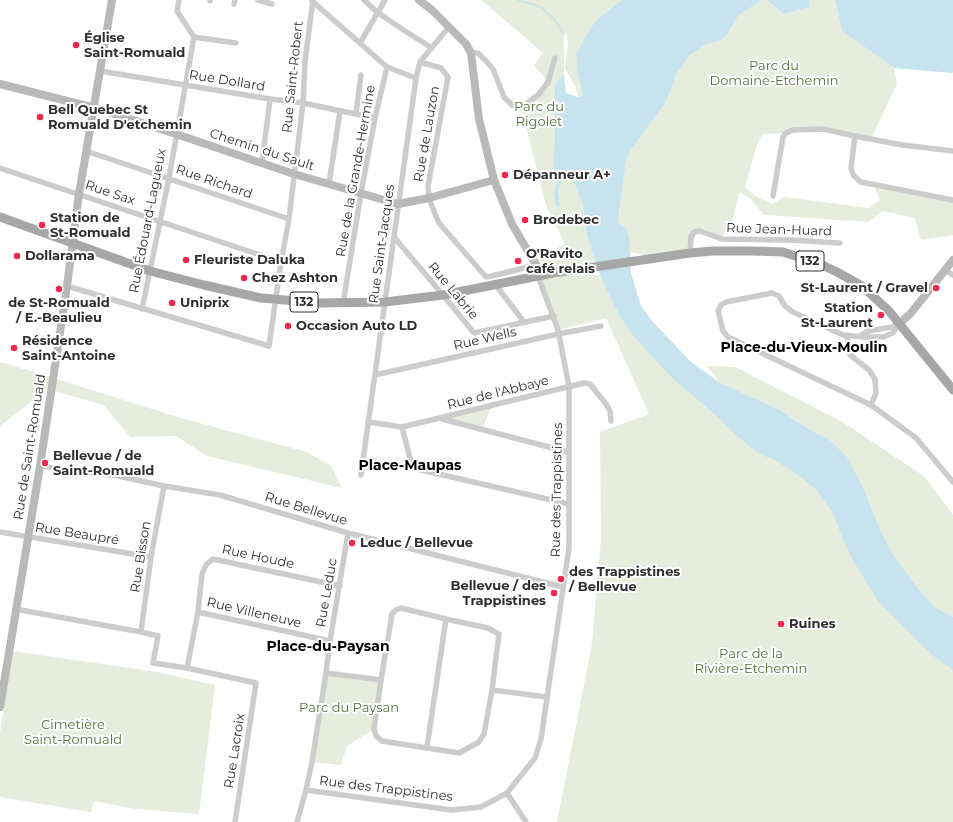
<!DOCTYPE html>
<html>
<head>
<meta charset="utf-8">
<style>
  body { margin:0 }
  canvas { display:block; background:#fff }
</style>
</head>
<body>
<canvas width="953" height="822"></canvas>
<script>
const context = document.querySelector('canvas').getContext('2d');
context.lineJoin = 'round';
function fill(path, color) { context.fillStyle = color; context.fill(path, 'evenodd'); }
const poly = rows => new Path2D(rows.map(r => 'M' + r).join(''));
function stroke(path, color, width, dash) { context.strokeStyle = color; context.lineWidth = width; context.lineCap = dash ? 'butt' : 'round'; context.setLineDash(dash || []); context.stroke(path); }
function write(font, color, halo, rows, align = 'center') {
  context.font = font + ' Montserrat,sans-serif'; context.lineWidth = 4; context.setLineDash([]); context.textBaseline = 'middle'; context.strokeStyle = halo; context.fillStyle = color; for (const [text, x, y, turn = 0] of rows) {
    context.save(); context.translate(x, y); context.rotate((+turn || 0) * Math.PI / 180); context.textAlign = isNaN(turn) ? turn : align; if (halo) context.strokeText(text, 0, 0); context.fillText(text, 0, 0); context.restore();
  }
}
fill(poly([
  [481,0,622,0,596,20,586,35,576,54,583,95,578,97,576,88,565,68,568,42,566,32,564,35,564,74,555,84,555,144,553,160,554,169,558,176,554,194,560,205,558,190,566,173,570,173,583,205,587,236,595,261,541,276,601,275,606,289,619,315,668,355,805,454,953,646,953,822,557,822,592,644,601,538,600,432,649,414,606,318,558,330,533,261,565,244,546,205,521,108,548,82,534,65,543,53],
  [762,0,766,0,784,14,810,7,809,0,835,0,842,31,894,68,897,84,871,139,823,129,786,133,763,134,757,144,745,187,755,196,772,204,784,197,869,208,880,200,874,186,953,200,953,235,921,240,915,218,883,211,869,222,764,215,751,199,740,192,729,231,725,230,722,239,700,231,691,237,693,253,655,258,630,252,618,222,626,161,632,148,666,102,676,75,690,55,707,44,719,41,727,35,738,16],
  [0,362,47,376,181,418,307,452,331,466,342,488,207,456,176,436,130,437,104,405,47,389,0,426],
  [707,366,735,367,841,421,924,476,953,515,953,617,935,607,920,591,894,556,880,529,865,492,831,441,807,428,780,410,719,382],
  [492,406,482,429,440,418],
  [12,651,157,672,215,685,199,814,136,809,94,801,91,812,0,797,0,733],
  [326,673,381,680,374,729,347,746,341,765,312,762]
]), '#e7eddc');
fill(poly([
  [622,0,762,0,738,16,727,35,719,41,707,44,690,55,676,75,666,102,632,148,626,161,618,222,626,228,629,236,631,273,641,306,653,322,691,362,719,382,780,410,807,428,831,441,847,457,865,492,880,529,894,556,920,591,935,607,953,617,953,670,932,655,878,601,852,559,840,532,834,515,817,490,801,477,775,460,759,454,737,436,719,418,672,378,634,337,619,315,606,289,595,261,587,236,583,205,570,173,566,173,558,190,560,205,558,209,555,205,554,194,558,176,554,169,553,160,555,144,555,84,564,74,566,93,578,97,583,95,578,75,576,54,586,35,596,20],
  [766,0,809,0,810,7,784,14],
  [835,0,953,0,953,72,952,73,894,68,842,31]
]), '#c7e4ee');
stroke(poly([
  [518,0,541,7,556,21,564,35]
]), '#c7e4ee', 1.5);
stroke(poly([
  [258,0,272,4],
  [364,0,377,12,405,31,432,48],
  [210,1,210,0],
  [312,1,387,67,416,78],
  [234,4,235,0],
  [194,37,236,43],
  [360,43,385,0],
  [471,53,478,53,486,61,493,69,504,97,512,105,521,108,539,94,548,82,555,58],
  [420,62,441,68,448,77,428,186,429,198,435,214,439,223,486,277,492,276,536,265],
  [100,71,270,99,303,103,375,118],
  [356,114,361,75],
  [86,151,289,219],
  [953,151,902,145,855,136,851,168,853,175,861,182,953,200],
  [262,163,270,99],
  [0,168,281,262],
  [329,184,340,111],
  [773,196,783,137,786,133,793,130,823,129,855,136],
  [394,237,443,295,474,333,554,316],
  [690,253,691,237,694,232,700,231,722,239,791,240,840,243],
  [945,270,953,275],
  [495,284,524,322],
  [67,286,269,346,281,262,289,219,303,103,305,61,313,0],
  [343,304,361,193,375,118,387,67],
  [142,309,169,178,194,37,177,11,179,0],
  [899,324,893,333,883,337,864,337,843,335,793,312,785,306,779,296,772,293,726,302,721,305,718,311,723,331,728,337,871,405,916,438,953,482],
  [848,336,847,346,850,355,869,370,875,379,876,393,871,405],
  [860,336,868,331,892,327,899,324],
  [375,375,558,334,601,326],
  [442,419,568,452],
  [368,422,402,427,584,383,590,384,606,404,610,411,611,421],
  [402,427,411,462,421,470,569,504],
  [40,466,118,476,164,486,220,495,348,533,563,587],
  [361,475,416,78,420,62,424,57,449,27],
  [0,532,151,557],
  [15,609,141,632,158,636,153,663,187,668,256,683,235,822],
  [198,612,330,641],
  [141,632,151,557,164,486],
  [187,668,198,612,202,574,206,565,213,559,340,586],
  [326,673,381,680,374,729,376,736,382,741,459,753,479,742,484,734,492,690],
  [381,680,392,614,396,610,401,608,446,619,488,628,499,634,492,690,547,697],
  [427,747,446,619],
  [306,790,451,810,481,807,507,793,535,758,541,739,569,548,569,387,558,330,538,276],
  [507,793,526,822],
  [297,822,306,790,312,762,326,673,330,641,348,533]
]), '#ccc', 5.5);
stroke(poly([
  [419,0,432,10,466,44,471,53,479,119,494,180,512,224,536,265,538,276],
  [0,84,99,109,176,134,294,174,398,204,429,198,494,180],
  [899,324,911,313,953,260],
  [0,707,40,466,67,286,79,194,112,0]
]), '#b9b9b9', 8);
stroke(poly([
  [0,217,150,271,204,285,261,298,320,303,385,302,443,295,553,273,690,253,713,251,753,251,783,252,820,264,837,272,862,286,889,311,953,390]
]), '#a7a7a7', 9);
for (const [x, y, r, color] of [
  [76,45,4,"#f1264d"],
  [40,117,4,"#f1264d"],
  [505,175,4,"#f1264d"],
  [525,220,4,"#f1264d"],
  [42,225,4,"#f1264d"],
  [17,256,4,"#f1264d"],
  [186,260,4,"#f1264d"],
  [518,261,4,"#f1264d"],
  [244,278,4,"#f1264d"],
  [936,288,4,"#f1264d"],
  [59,289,4,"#f1264d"],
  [172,303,4,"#f1264d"],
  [881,315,4,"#f1264d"],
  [288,326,4,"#f1264d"],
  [14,348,4,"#f1264d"],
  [45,463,4,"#f1264d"],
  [352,543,4,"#f1264d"],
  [561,579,4,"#f1264d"],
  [554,593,4,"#f1264d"],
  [781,624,4,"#f1264d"]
]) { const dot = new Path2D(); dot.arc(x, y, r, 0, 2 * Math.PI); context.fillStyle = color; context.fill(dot); stroke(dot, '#fff', 1.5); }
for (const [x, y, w] of [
  [810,261,28],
  [304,302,28]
]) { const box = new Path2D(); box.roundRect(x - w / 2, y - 10, w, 20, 3); context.fillStyle = '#fff'; context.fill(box); stroke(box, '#2f2f2f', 1); }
write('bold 12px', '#2f2f2f', null, [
  ["132",810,261],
  ["132",304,302]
]);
write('bold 13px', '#2f2f2f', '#fff', [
  ["Église",84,38],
  ["Saint-Romuald",84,53],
  ["Bell Quebec St",48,110],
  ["Romuald D'etchemin",48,125],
  ["Dépanneur A+",513,175],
  ["Station de",50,218],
  ["St-Romuald",50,233],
  ["Brodebec",533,220],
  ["O'Ravito",526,254],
  ["café relais",526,269],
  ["Dollarama",25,256],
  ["Fleuriste Daluka",194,260],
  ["Chez Ashton",252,278],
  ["St-Laurent / Gravel",928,288,"right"],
  ["de St-Romuald",59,303,"center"],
  ["/ E.-Beaulieu",59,318,"center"],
  ["Uniprix",180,303],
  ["Station",873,308,"right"],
  ["St-Laurent",873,323,"right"],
  ["Occasion Auto LD",296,326],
  ["Résidence",22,341],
  ["Saint-Antoine",22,356],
  ["Bellevue / de",53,456],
  ["Saint-Romuald",53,471],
  ["Leduc / Bellevue",360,543],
  ["des Trappistines",569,572],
  ["/ Bellevue",569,587],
  ["Bellevue / des",546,586,"right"],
  ["Trappistines",546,601,"right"],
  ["Ruines",789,624]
], 'left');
write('13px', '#586e39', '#fff', [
  ["Parc du",774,66],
  ["Domaine-Etchemin",774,81],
  ["Parc du",539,107],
  ["Rigolet",539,122],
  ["Parc de la",751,654],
  ["Rivière-Etchemin",751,669],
  ["Parc du Paysan",349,708],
  ["Cimetière",73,725],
  ["Saint-Romuald",73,740]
]);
write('13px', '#2f2f2f', '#fff', [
  ["Rue Saint-Robert",293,77,-84],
  ["Rue Dollard",227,81,9],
  ["Rue de Lauzon",427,134,-80],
  ["Chemin du Sault",262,150,18],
  ["Rue de la Grande-Hermine",356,171,-80],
  ["Rue Richard",214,182,19],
  ["Rue Sax",110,193,19],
  ["Rue Édouard-Lagueux",148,221,-79],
  ["Rue Jean-Huard",779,230,2],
  ["Rue Saint-Jacques",382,244,-82],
  ["Rue Labrie",453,291,50],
  ["Rue Wells",485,339,-13],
  ["Rue de l'Abbaye",498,393,-14],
  ["Rue de Saint-Romuald",30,447,-81],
  ["Rue des Trappistines",557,490,-89],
  ["Rue Bellevue",306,509,17],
  ["Rue Beaupré",77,534,9],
  ["Rue Bisson",141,557,-81],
  ["Rue Houde",258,557,12],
  ["Rue Leduc",327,593,-80],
  ["Rue Villeneuve",254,613,13],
  ["Rue Lacroix",235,751,-81],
  ["Rue des Trappistines",386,789,7]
]);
write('bold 14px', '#000', '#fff', [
  ["Place-du-Vieux-Moulin",804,348],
  ["Place-Maupas",410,466],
  ["Place-du-Paysan",328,647]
]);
</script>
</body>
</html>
